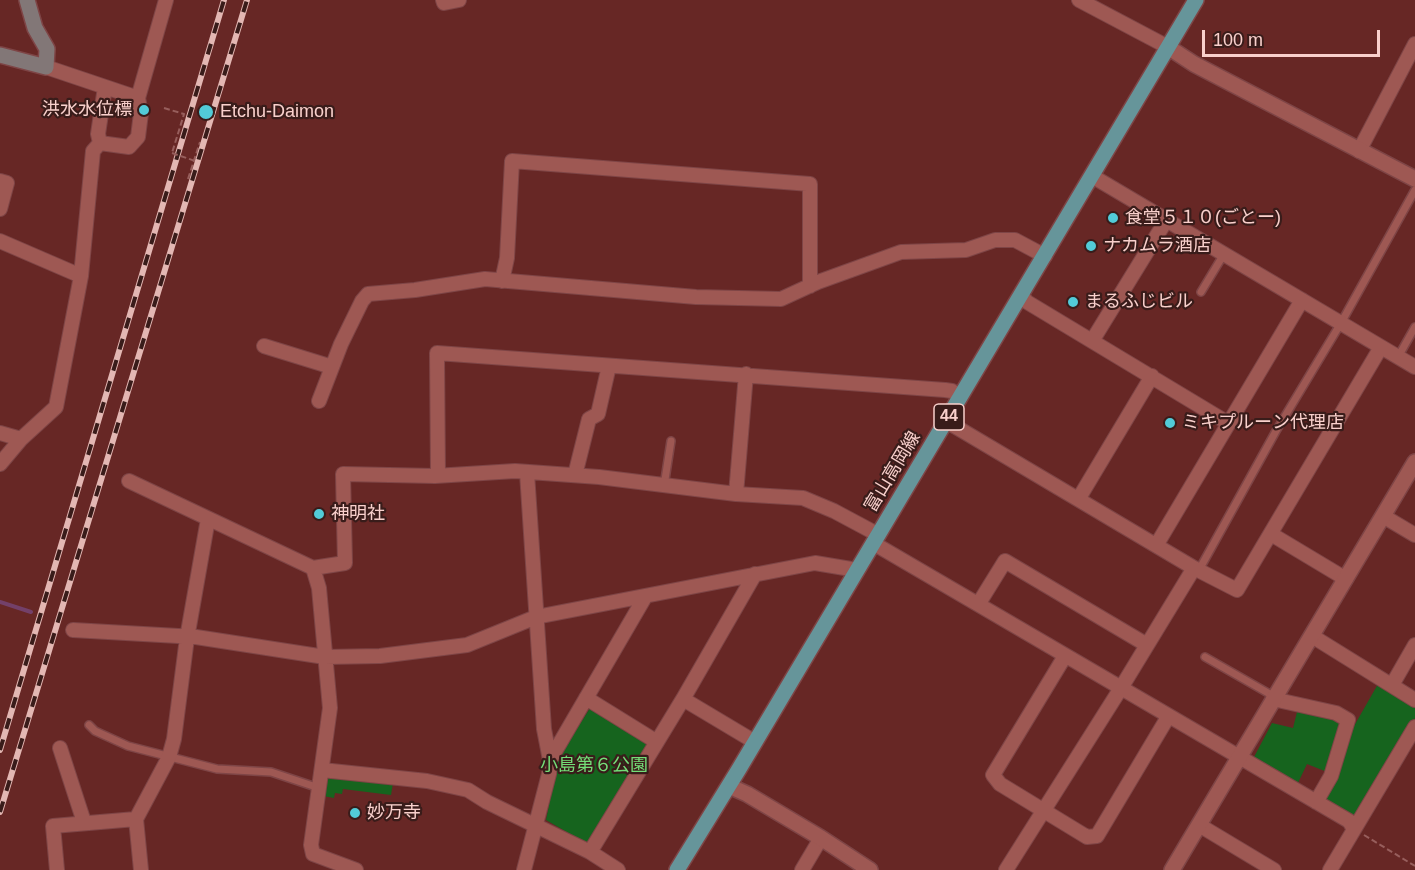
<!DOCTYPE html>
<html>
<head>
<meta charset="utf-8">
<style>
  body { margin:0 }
  #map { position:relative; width:1415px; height:870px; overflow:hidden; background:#672725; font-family:Arial,sans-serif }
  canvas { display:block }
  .scale { position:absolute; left:1202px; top:30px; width:178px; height:27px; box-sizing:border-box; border:3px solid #f9d0cc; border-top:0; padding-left:8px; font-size:18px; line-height:21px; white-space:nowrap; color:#f9d0cc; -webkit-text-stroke:4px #391c1a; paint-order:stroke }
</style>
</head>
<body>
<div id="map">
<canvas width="1415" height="870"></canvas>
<div class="scale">100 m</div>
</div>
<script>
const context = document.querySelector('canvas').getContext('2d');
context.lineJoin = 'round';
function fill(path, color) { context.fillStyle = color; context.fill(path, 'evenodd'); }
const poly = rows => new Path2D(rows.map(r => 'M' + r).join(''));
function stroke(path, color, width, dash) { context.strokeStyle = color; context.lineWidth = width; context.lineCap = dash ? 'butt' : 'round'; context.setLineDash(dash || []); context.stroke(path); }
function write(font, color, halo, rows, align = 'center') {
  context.font = font + ' Arial,"Noto Sans JP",sans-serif'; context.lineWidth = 4.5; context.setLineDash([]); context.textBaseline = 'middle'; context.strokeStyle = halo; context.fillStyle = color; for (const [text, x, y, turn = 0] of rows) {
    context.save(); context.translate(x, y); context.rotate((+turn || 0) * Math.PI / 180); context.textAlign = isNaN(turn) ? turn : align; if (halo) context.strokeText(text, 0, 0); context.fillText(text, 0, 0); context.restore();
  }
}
fill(poly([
  [1378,684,1415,707,1415,718,1355,818,1324,800,1339,768,1354,726],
  [590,708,648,742,591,846,546,820,558,759],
  [1298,708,1344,722,1327,772,1307,764,1297,785,1254,757,1272,723,1293,728],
  [326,775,393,783,391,795,343,789,342,794,335,793,334,798,323,796]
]), '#16641e');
stroke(poly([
  [0,602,31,612]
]), '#734069', 4);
const service = poly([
  [1201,292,1224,254],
  [1398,357,1415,327],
  [664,486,671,441],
  [1199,570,1276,431,1341,323,1415,190],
  [1205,657,1275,697],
  [89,725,95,731,128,746,217,769,271,772,319,788]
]);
const minor = poly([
  [443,0,444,3,459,0],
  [1079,0,1168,47],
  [46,67,138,98],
  [100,143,129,147,138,137,141,113,138,98,166,0],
  [1359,151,1415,44],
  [1092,176,1415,367],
  [0,181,7,183,0,209],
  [0,241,81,276],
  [502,281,507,258,512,161,810,184,810,286],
  [1021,295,1027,302,1228,423],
  [1092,341,1167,219],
  [264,346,332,367],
  [319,401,341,344,362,301,368,294,415,290,485,279,696,297,781,299,818,282,901,252,966,250,995,240,1015,240,1045,256],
  [946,421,1194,568,1237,590,1381,347],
  [0,433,21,439],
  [0,464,21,439,56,407,81,276,93,151,100,143,98,134,105,87],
  [575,475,589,419,598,414,609,366],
  [438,476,437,353,945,390,952,391,960,397],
  [129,481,313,568,345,563,343,474,435,476,515,471,599,477,736,494,803,498,834,511,877,534],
  [736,494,746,374],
  [1079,498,1152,376],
  [1383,516,1415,535],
  [1271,534,1346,579],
  [873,543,1349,821,1354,829],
  [1157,544,1302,300],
  [313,568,319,588,330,708,311,845,313,854,356,870],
  [979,603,1005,561,1147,645],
  [73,630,196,637,325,657,380,656,467,645,536,617,815,563,857,570],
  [1312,636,1415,700],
  [1065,656,993,775,1000,784,1087,837,1097,836,1168,717],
  [1392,685,1415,645],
  [586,698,657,742],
  [683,699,755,742],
  [1273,699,1336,713,1348,720,1331,776,1316,802],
  [60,748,84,822],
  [550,760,645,597],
  [322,770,427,781,468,790,487,802,590,852,618,870],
  [1199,825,1274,870],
  [590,852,683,699,755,574],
  [57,870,53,826,136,819],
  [141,870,136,819,169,757,174,739,187,638,208,519],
  [524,870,549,774,550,760,544,729,527,473],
  [802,870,821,838],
  [1006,870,1121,688,1194,568],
  [1330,870,1415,727]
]);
const tertiary = poly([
  [1168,47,1194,64,1415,179],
  [729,786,747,794,821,838,870,870],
  [1172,870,1415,462]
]);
const secondary = poly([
  [0,55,46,67,47,49,35,28,27,0]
]);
const primary = poly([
  [677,870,739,769,1196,0]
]);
stroke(service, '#7e4546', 10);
stroke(minor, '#7e4546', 16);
stroke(tertiary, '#7e4546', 18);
stroke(secondary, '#7e4546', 18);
stroke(primary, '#7e4546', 18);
stroke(poly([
  [164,108,184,114,172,153],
  [188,179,200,142],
  [1364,835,1415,866]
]), '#975e5c', 2, [6, 3]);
stroke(service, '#9e5853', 7);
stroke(minor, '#9e5853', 14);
stroke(tertiary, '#9e5853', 15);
stroke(secondary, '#827777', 15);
stroke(primary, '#66959a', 15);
const rail = poly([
  [0,750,224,0],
  [0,812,247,0]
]);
stroke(rail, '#e3b7b3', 6);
stroke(rail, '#391c1a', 4, [11]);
stroke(poly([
  [172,153,195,161]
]), '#975e5c', 2, [6, 3]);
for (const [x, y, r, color] of [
  [144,110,6,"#52cbd8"],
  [206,112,8,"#52cbd8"],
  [1113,218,6,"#52cbd8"],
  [1091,246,6,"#52cbd8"],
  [1073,302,6,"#52cbd8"],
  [1170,423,6,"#52cbd8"],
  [319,514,6,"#52cbd8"],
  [355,813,6,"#52cbd8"]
]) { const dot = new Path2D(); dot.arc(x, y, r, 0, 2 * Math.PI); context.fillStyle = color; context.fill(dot); stroke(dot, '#391c1a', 2); }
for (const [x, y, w] of [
  [949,417,30]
]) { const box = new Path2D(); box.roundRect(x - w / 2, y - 13, w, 26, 4.5); context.fillStyle = '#391c1a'; context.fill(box); stroke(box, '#f9d0cc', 1.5); }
write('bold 16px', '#f9d0cc', null, [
  ["44",949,417]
]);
write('18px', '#f9d0cc', '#391c1a', [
  ["洪水水位標",132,110,"right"],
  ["Etchu-Daimon",220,112],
  ["食堂５１０(ごとー)",1125,218],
  ["ナカムラ酒店",1103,246],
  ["まるふじビル",1085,302],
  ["ミキプルーン代理店",1182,423],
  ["神明社",331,514],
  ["妙万寺",367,813]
], 'left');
write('18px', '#f9d0cc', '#391c1a', [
  ["富山高岡線",893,472,-59]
]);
write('18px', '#74de78', '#391c1a', [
  ["小島第６公園",594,766]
]);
</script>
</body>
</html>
